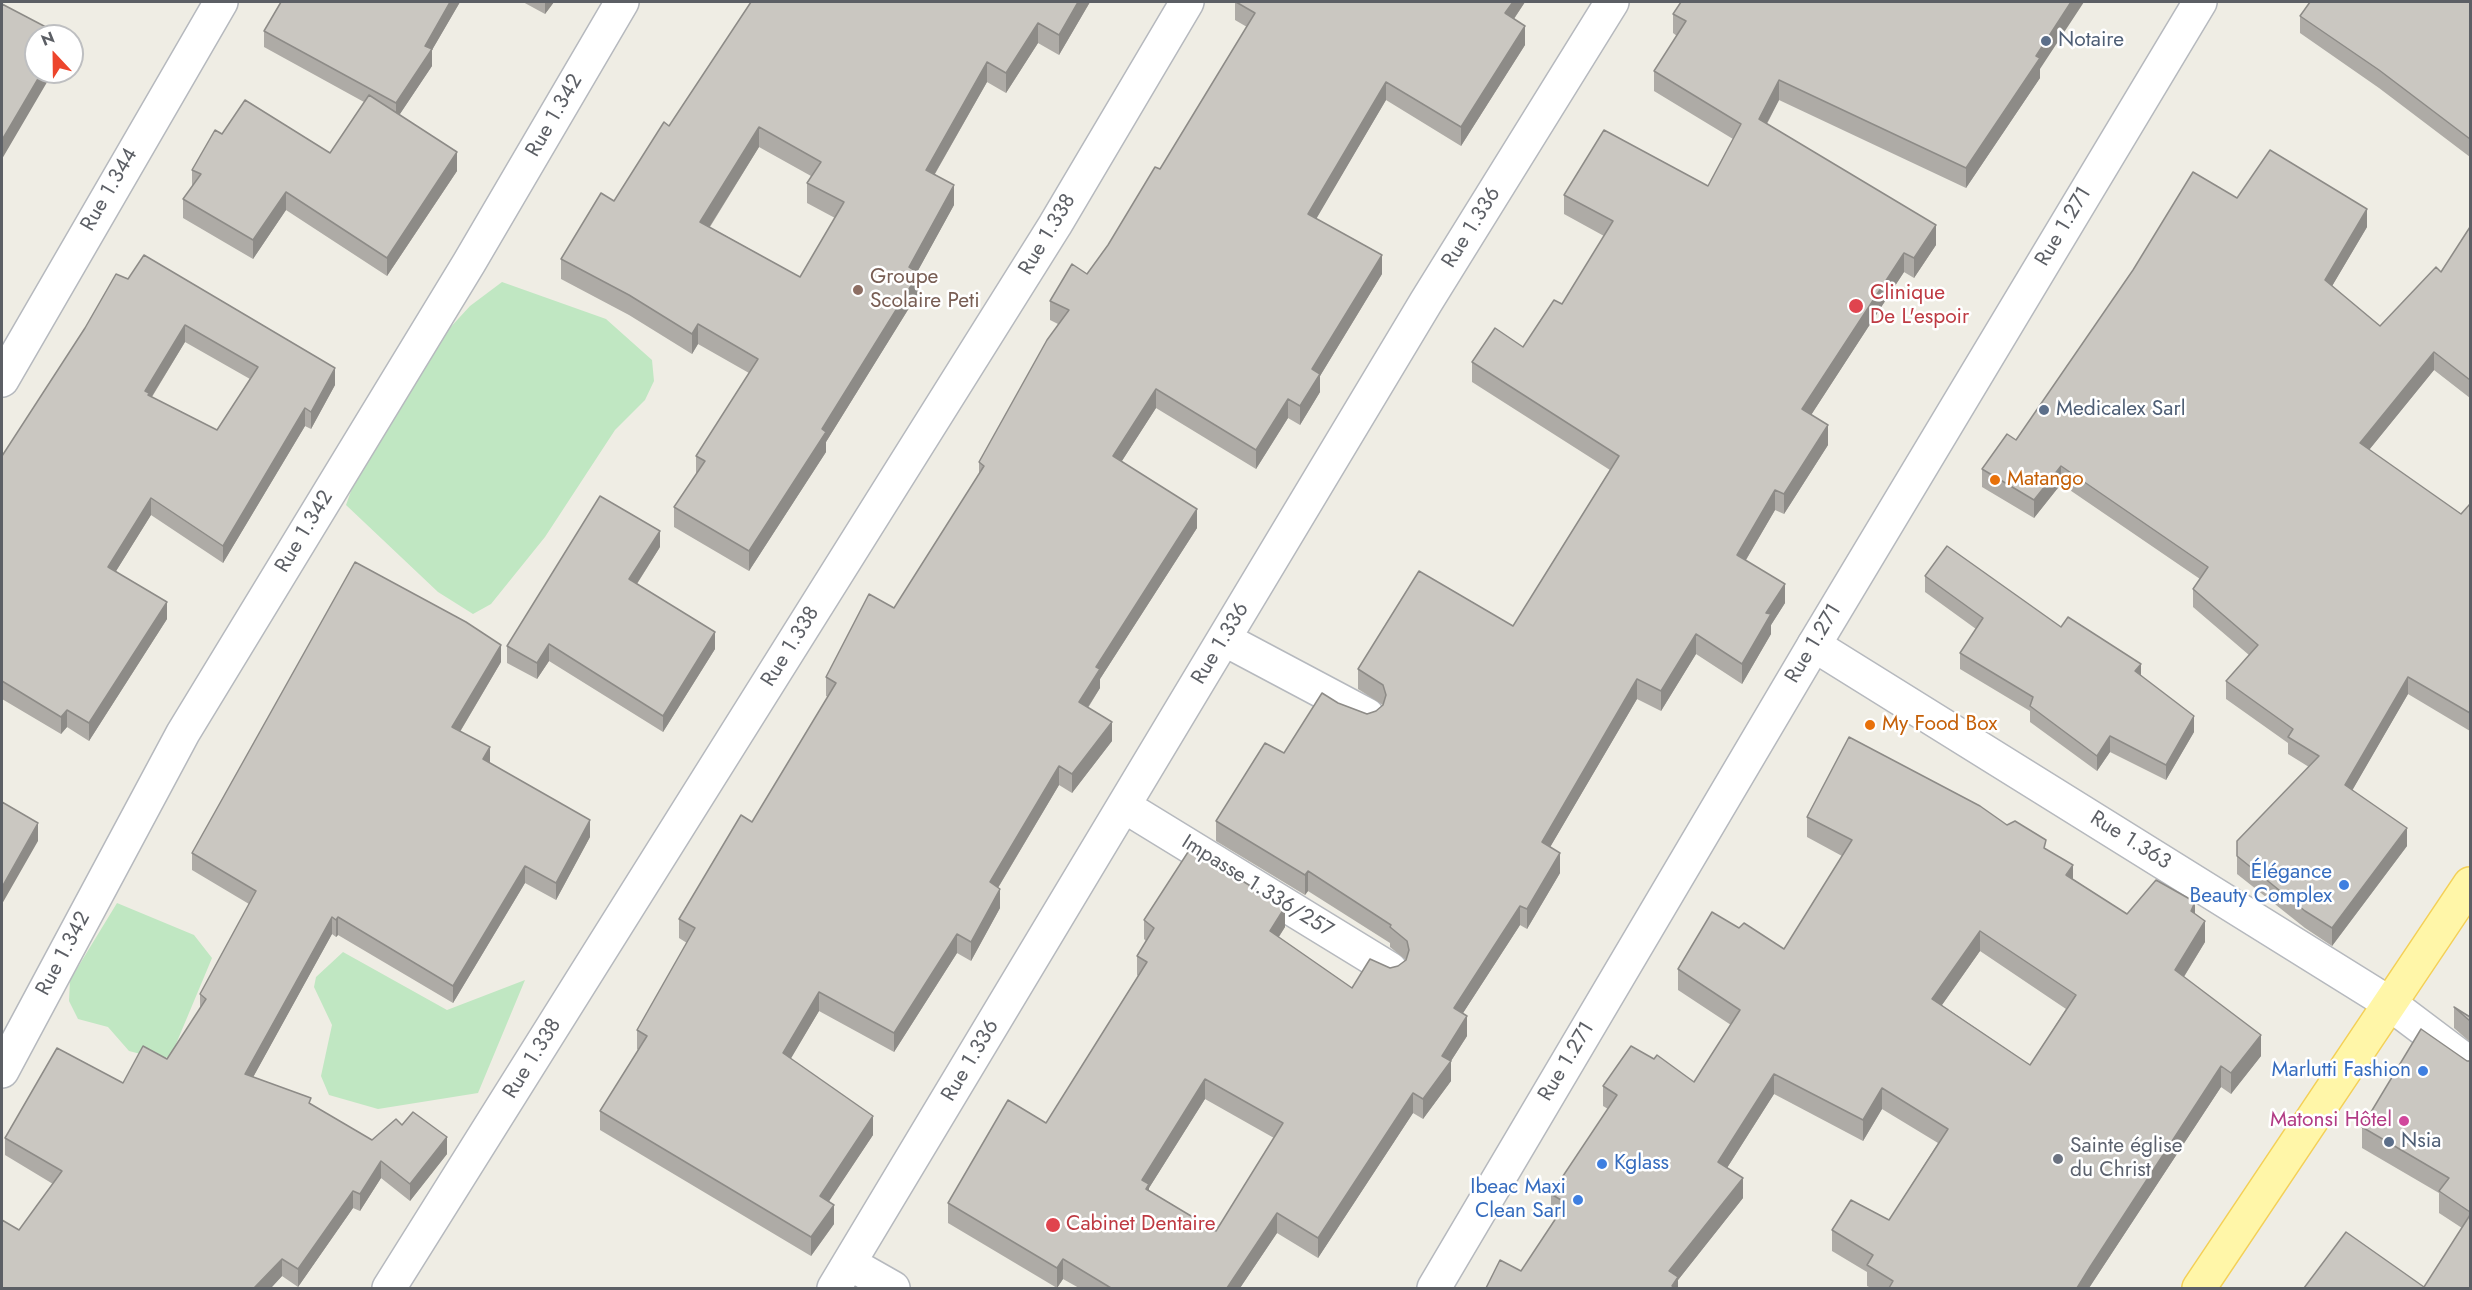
<!DOCTYPE html>
<html>
<head>
<meta charset="utf-8">
<style>
  body { margin:0 }
  #map { position:relative; width:2472px; height:1290px; overflow:hidden; background:#efede4; font-family:Jost,sans-serif }
  canvas { display:block }
  .frame { position:absolute; inset:0; border:3px solid #5c5f65; pointer-events:none }
  .north { position:absolute; left:24px; top:24px; width:60px; height:60px; box-sizing:border-box; background:#fff; border:2px solid #bebfc1; border-radius:50%; rotate:338deg; font-size:16px; font-weight:700; line-height:24px; text-align:center; color:#5c5f65 }
  .north::after { content:''; display:block; margin:auto; width:21px; height:27px; background:#ed452c; clip-path:polygon(50% 0,100% 100%,50% 72%,0 100%) }
</style>
</head>
<body>
<div id="map">
<canvas width="2472" height="1290"></canvas>
<div class="frame"></div>
<div class="north">N</div>
</div>
<script>
const context = document.querySelector('canvas').getContext('2d');
context.lineJoin = 'round';
function fill(path, color) { context.fillStyle = color; context.fill(path, 'evenodd'); }
const poly = rows => new Path2D(rows.map(r => 'M' + r).join(''));
function stroke(path, color, width, dash) { context.strokeStyle = color; context.lineWidth = width; context.lineCap = dash ? 'butt' : 'round'; context.setLineDash(dash || []); context.stroke(path); }
function write(font, color, halo, rows, align = 'center') {
  context.font = font + ' Jost,sans-serif'; context.lineWidth = 5; context.setLineDash([]); context.textBaseline = 'middle'; context.strokeStyle = halo; context.fillStyle = color; for (const [text, x, y, turn = 0] of rows) {
    context.save(); context.translate(x, y); context.rotate((+turn || 0) * Math.PI / 180); context.textAlign = isNaN(turn) ? turn : align; if (halo) context.strokeText(text, 0, 0); context.fillText(text, 0, 0); context.restore();
  }
}
fill(poly([
  [502,282,606,319,652,360,654,381,645,400,615,430,545,537,491,604,473,614,438,592,346,505,369,441,413,368,470,306],
  [117,903,194,935,212,958,171,1056,160,1059,129,1051,108,1027,78,1019,69,1001,70,980],
  [343,952,447,1010,525,980,478,1093,378,1109,329,1095,321,1076,332,1025,314,987,316,977]
]), '#c0e7c2');
const minor = poly([
  [2,380,221,2],
  [1224,639,1367,715],
  [1814,645,2389,1003,2470,1064],
  [1124,806,1390,969],
  [2,1071,183,733,469,263,622,2],
  [849,1263,893,1288],
  [389,1288,1055,225,1187,2],
  [834,1288,1426,302,1612,2]
]);
const tertiary = poly([
  [1434,1288,1814,645,2200,2]
]);
const primary = poly([
  [2199,1288,2470,884]
]);
stroke(minor, '#b6b9be', 36);
stroke(tertiary, '#b6b9be', 36);
stroke(primary, '#f4d057', 36);
stroke(minor, '#fff', 33);
stroke(tertiary, '#fff', 33);
stroke(primary, '#fff6a8', 33);
fill(poly([
  [281,2,460,2,432,50,432,66,399,115,457,171,387,276,286,210,253,259,183,218,183,199,192,187,192,170,222,134,330,153,364,102,264,47,264,31],
  [523,2,554,2,545,14],
  [751,2,1090,2,1059,55,1038,43,1006,93,987,82,935,174,954,205,917,272,919,292,826,442,826,452,749,571,674,527,674,507,696,475,696,456,749,373,698,344,692,354,629,315,561,279,561,259,614,201,669,126],
  [759,147,811,176,807,183,807,203,835,218,800,277,710,227],
  [1235,2,1525,2,1514,19,1525,45,1461,146,1386,100,1316,218,1382,274,1320,376,1320,392,1300,425,1288,418,1256,469,1156,408,1121,462,1197,528,1100,679,1100,688,1088,708,1112,741,1072,793,1059,785,998,888,1000,908,971,961,957,953,894,1052,819,1011,790,1059,873,1135,828,1202,834,1224,811,1256,600,1130,600,1111,638,1050,637,1049,637,1030,687,943,679,938,679,919,752,822,828,697,826,696,826,677,894,608,979,474,979,462,1058,324,1050,320,1050,301,1087,274,1108,245,1160,169,1247,27,1235,20],
  [2470,2,2470,157,2379,88,2300,33,2300,16],
  [1673,14,2040,69,2040,78,1966,188,1779,100,1767,124,1936,245,1914,278,1904,272,1811,415,1828,445,1784,514,1775,510,1746,560,1785,603,1771,625,1771,634,1742,684,1696,654,1661,711,1637,699,1550,847,1560,873,1527,929,1520,925,1463,1013,1467,1036,1451,1061,1451,1081,1423,1119,1413,1113,1318,1258,1277,1233,1240,1288,1079,1288,1063,1279,1057,1288,948,1223,948,1203,1046,1123,1138,976,1137,975,1137,956,1146,941,1144,939,1144,920,1285,927,1279,937,1352,988,1390,968,1398,966,1406,960,1390,947,1390,943,1308,891,1305,895,1216,841,1216,821,1284,753,1338,703,1367,714,1376,711,1383,705,1358,689,1358,669,1513,626,1610,470,1472,382,1472,362,1523,347,1562,304,1604,236,1564,214,1564,195,1708,186,1733,139,1654,91,1654,71,1677,36,1673,33],
  [1205,1099,1274,1138,1216,1231,1149,1191,1149,1188],
  [2237,198,2367,227,2332,286,2380,326,2441,272,2470,227,2470,398,2434,370,2369,450,2461,514,2470,504,2470,731,2408,694,2352,790,2407,846,2332,946,2305,928,2237,874,2237,841,2309,767,2288,754,2288,743,2226,699,2226,681,2249,655,2193,607,2193,589,2200,579,2061,484,2034,518,1982,487,1982,469,2016,440],
  [116,274,335,385,311,429,305,426,223,563,151,515,116,571,167,619,89,741,67,727,61,734,2,699,2,456,85,328],
  [185,342,250,379,217,430,152,397],
  [660,547,637,584,715,649,663,732,549,661,537,679,507,663,507,646],
  [1925,576,2061,627,2141,675,2194,732,2166,780,2110,752,2097,771,2030,722,2030,711,1960,669,1960,653,1976,629,1925,592],
  [501,662,460,732,490,763,590,837,556,900,525,883,453,1003,338,935,336,937,332,934,253,1077,311,1104,372,1140,402,1125,447,1154,410,1201,381,1178,360,1211,353,1208,298,1287,282,1276,271,1288,2,1288,19,1230,53,1184,5,1155,5,1138,123,1083,167,1059,200,1009,200,994,249,904,192,870,192,853],
  [1807,817,2007,825,2046,849,2073,879,2127,914,2195,914,2205,942,2184,977,2261,1056,2231,1094,2221,1087,2089,1288,1871,1288,1867,1286,1867,1272,1832,1251,1832,1230,1889,1220,1938,1143,1882,1109,1863,1141,1774,1094,1727,1168,1743,1198,1678,1280,1678,1288,1521,1271,1556,1218,1551,1215,1551,1194,1608,1109,1603,1106,1603,1086,1694,1082,1731,1025,1678,990,1678,969,1739,928,1784,949,1842,856,1807,837],
  [1980,951,2066,1009,2030,1065,1942,1005],
  [2454,1007,2470,1017,2470,1042,2454,1028],
  [2467,1061,2470,1061,2470,1288,2424,1287,2462,1228,2439,1213,2439,1193,2362,1148,2362,1127]
]), '#aeaba6');
fill(poly([
  [450,2,460,2,432,50,432,66,396,120,396,103,425,46],
  [545,2,554,2,545,14],
  [1078,2,1090,2,1059,55,1059,35],
  [1513,2,1525,2,1505,32,1505,13],
  [2071,2,2084,2,2040,69,2040,78,1966,188,1966,168,2036,56],
  [1038,23,1038,43,1006,93,1006,73],
  [1525,26,1525,45,1461,146,1461,127],
  [987,62,987,82,926,189,926,170],
  [42,72,53,72,2,159,2,140],
  [1779,80,1779,100,1759,138,1759,119],
  [1386,82,1386,100,1308,233,1308,214],
  [759,127,759,147,700,242,700,222],
  [457,152,457,171,387,276,387,258],
  [954,185,954,205,909,287,909,267],
  [286,192,286,210,253,259,253,240],
  [2367,209,2367,227,2325,298,2325,280],
  [1936,225,1936,245,1914,278,1914,258],
  [1904,253,1904,272,1802,429,1802,409],
  [1382,255,1382,274,1320,376,1320,392,1300,425,1300,406,1312,369],
  [919,273,919,292,826,442,826,452,749,571,749,551,822,429],
  [698,324,698,344,692,354,692,334],
  [185,325,185,342,149,401,145,391],
  [2434,352,2434,370,2360,461,2360,443],
  [335,368,335,385,311,429,311,412],
  [1156,389,1156,408,1113,475,1113,456],
  [1288,399,1288,418,1256,469,1256,450],
  [305,408,305,426,223,563,223,546],
  [1828,425,1828,445,1784,514,1784,494],
  [2061,466,2061,484,2034,518,2034,500],
  [1775,490,1775,510,1737,575,1737,555],
  [151,498,151,515,108,584,108,567],
  [1197,509,1197,528,1100,679,1100,688,1079,721,1079,702,1096,667],
  [660,531,660,547,629,596,629,579],
  [1785,584,1785,603,1771,625,1771,634,1742,684,1742,664,1766,613],
  [167,602,167,619,89,741,89,723],
  [715,632,715,649,663,732,663,716],
  [1696,634,1696,654,1661,711,1661,691],
  [549,644,549,661,537,679,537,663],
  [501,645,501,662,452,745,452,727],
  [2141,664,2141,680,2135,671],
  [2408,677,2408,694,2345,803,2345,785],
  [1637,679,1637,699,1542,861,1542,842],
  [67,710,67,727,61,734,61,717],
  [2194,716,2194,732,2166,780,2166,765],
  [1112,722,1112,741,1072,793,1072,774],
  [2110,736,2110,752,2097,771,2097,756],
  [490,747,490,765,483,759],
  [1059,766,1059,785,990,901,990,882],
  [590,820,590,837,556,900,556,883],
  [38,823,38,841,2,904,2,887],
  [2407,828,2407,846,2332,946,2332,928],
  [1560,853,1560,873,1527,929,1527,909],
  [2073,865,2073,886,2066,875],
  [525,866,525,883,453,1003,453,986],
  [1308,871,1308,891,1305,895,1305,875],
  [1000,889,1000,908,971,961,971,942],
  [2195,902,2195,922,2191,911],
  [1520,906,1520,925,1454,1027,1454,1008],
  [1285,907,1285,927,1270,950,1270,931],
  [332,917,332,934,245,1092,245,1074],
  [338,917,338,935,336,937,336,920],
  [2205,921,2205,942,2175,991,2175,970],
  [1980,931,1980,951,1932,1019,1932,999],
  [957,934,957,953,894,1052,894,1033],
  [819,992,819,1011,783,1072,783,1053],
  [1467,1016,1467,1036,1451,1061,1451,1081,1423,1119,1423,1099,1442,1056],
  [2261,1035,2261,1056,2231,1094,2231,1073],
  [2221,1066,2221,1087,2089,1288,2077,1288,2090,1267],
  [1774,1074,1774,1094,1718,1182,1718,1162],
  [1205,1079,1205,1099,1149,1188,1149,1204,1142,1180],
  [1882,1088,1882,1109,1863,1141,1863,1120],
  [1413,1093,1413,1113,1318,1258,1318,1238],
  [873,1116,873,1135,820,1215,820,1196],
  [447,1137,447,1154,410,1201,410,1184],
  [381,1161,381,1178,360,1211,360,1194],
  [1743,1178,1743,1198,1678,1280,1678,1288,1672,1288,1669,1271],
  [353,1191,353,1208,298,1287,298,1269],
  [834,1205,834,1224,811,1256,811,1237],
  [1277,1213,1277,1233,1240,1288,1227,1288],
  [282,1259,282,1276,271,1288,254,1288],
  [1063,1259,1063,1279,1057,1288,1057,1268]
]), '#8d8b87');
const building = poly([
  [281,2,450,2,425,46,432,49,396,103,264,31,281,2],
  [751,2,1078,2,1059,35,1038,23,1006,73,987,62,926,170,954,185,909,267,919,273,822,429,826,432,749,551,674,507,705,461,696,456,758,359,698,324,692,334,629,295,561,259,601,193,614,201,664,122,669,126,751,2],
  [759,127,821,162,807,183,844,202,800,277,700,222,759,127],
  [1236,2,1513,2,1505,13,1525,26,1461,127,1386,82,1308,214,1382,255,1312,369,1320,374,1300,406,1288,399,1256,450,1156,389,1113,456,1197,509,1096,667,1100,669,1079,702,1112,722,1072,774,1059,766,990,882,1000,889,971,942,957,934,894,1033,819,992,783,1053,873,1116,820,1196,834,1205,811,1237,600,1111,647,1036,637,1030,695,928,679,919,741,815,752,822,836,683,826,677,869,594,894,608,984,466,979,462,1047,340,1069,310,1050,301,1072,264,1087,274,1108,245,1155,167,1160,169,1255,13,1236,2],
  [1681,2,2071,2,2036,56,2040,58,1966,168,1779,80,1759,119,1936,225,1914,258,1904,253,1802,409,1828,425,1784,494,1775,490,1737,555,1785,584,1766,613,1771,614,1742,664,1696,634,1661,691,1637,679,1542,842,1560,853,1527,909,1520,906,1454,1008,1467,1016,1442,1056,1451,1061,1423,1099,1413,1093,1318,1238,1277,1213,1227,1288,1111,1288,1063,1259,1057,1268,948,1203,1008,1100,1046,1123,1147,962,1137,956,1154,928,1144,920,1190,849,1285,907,1270,931,1352,988,1370,959,1390,968,1398,966,1406,960,1409,950,1407,941,1390,927,1391,925,1308,871,1305,875,1216,821,1265,743,1284,753,1322,693,1338,703,1367,714,1376,711,1383,705,1386,695,1383,685,1358,669,1419,571,1513,626,1619,456,1472,362,1495,328,1523,347,1554,300,1562,304,1613,221,1564,195,1604,130,1708,186,1741,124,1654,71,1686,21,1673,14,1681,2],
  [1205,1079,1283,1123,1216,1231,1146,1189,1149,1184,1142,1180,1205,1079],
  [2310,2,2470,2,2470,139,2379,70,2300,16,2310,2],
  [2,4,63,36,36,36,36,72,42,72,2,140,2,4],
  [369,95,457,152,387,258,286,192,253,240,183,199,201,174,192,170,215,130,222,134,245,100,330,153,369,95],
  [2270,150,2367,209,2325,280,2380,326,2436,267,2441,272,2470,227,2470,380,2434,352,2360,443,2461,514,2470,504,2470,713,2408,677,2345,785,2407,828,2332,928,2305,911,2237,856,2237,841,2319,756,2288,737,2293,729,2226,681,2258,645,2193,589,2208,567,2061,466,2034,500,1982,469,2007,434,2016,440,2133,270,2193,172,2237,198,2270,150],
  [144,255,335,368,311,412,305,408,223,546,151,498,108,567,167,602,89,723,67,710,61,717,2,681,2,456,85,328,116,274,128,279,144,255],
  [185,325,258,367,217,430,148,395,149,393,145,391,185,325],
  [600,496,660,531,629,579,715,632,663,716,549,644,537,663,507,646,600,496],
  [1947,546,2061,627,2068,617,2141,664,2135,671,2194,716,2166,765,2110,736,2097,756,2030,706,2033,697,1960,653,1983,618,1925,576,1947,546],
  [355,562,466,622,501,645,452,727,490,747,483,759,590,820,556,883,525,866,453,986,338,917,336,920,332,917,245,1074,311,1098,309,1103,372,1140,396,1119,402,1125,413,1112,447,1137,410,1184,381,1161,360,1194,353,1191,298,1269,282,1259,254,1288,2,1288,2,1220,19,1230,62,1171,5,1138,57,1048,123,1083,143,1046,167,1059,206,999,200,994,256,891,192,853,355,562],
  [1849,737,1980,806,2007,825,2015,821,2046,840,2044,848,2073,865,2066,875,2127,914,2156,880,2195,902,2191,911,2205,921,2175,970,2261,1035,2231,1073,2221,1066,2090,1267,2077,1288,1889,1288,1893,1281,1867,1265,1873,1255,1832,1230,1851,1200,1889,1220,1948,1129,1882,1088,1863,1120,1774,1074,1718,1162,1743,1178,1669,1271,1678,1277,1672,1286,1677,1288,1486,1288,1500,1260,1521,1271,1566,1203,1551,1194,1617,1095,1603,1086,1631,1046,1654,1059,1657,1055,1694,1082,1740,1010,1678,969,1712,912,1739,928,1744,923,1784,949,1852,840,1807,817,1849,737],
  [1980,931,2076,995,2030,1065,1932,999,1980,931],
  [2,802,38,823,2,887,2,802],
  [2454,1007,2470,1017,2470,1021,2454,1007],
  [2421,1029,2467,1061,2470,1061,2470,1212,2439,1191,2449,1178,2362,1127,2421,1029],
  [2470,1215,2470,1288,2304,1288,2346,1232,2424,1287,2470,1215]
]);
fill(building, '#cac7c1');
stroke(building, '#8d8b87', 1.5);
for (const [x, y, r, color] of [
  [2046,41,6,"#5c6f8a"],
  [858,290,6,"#8d6e63"],
  [1856,306,8,"#e0444e"],
  [2044,410,6,"#5c6f8a"],
  [1995,480,6,"#e8710a"],
  [1870,725,6,"#e8710a"],
  [2344,885,6,"#3f7fe0"],
  [2423,1071,6,"#3f7fe0"],
  [2404,1121,6,"#d1479c"],
  [2389,1142,6,"#5c6f8a"],
  [2058,1159,6,"#6b7280"],
  [1602,1164,6,"#3f7fe0"],
  [1578,1200,6,"#3f7fe0"],
  [1053,1225,8,"#e0444e"]
]) { const dot = new Path2D(); dot.arc(x, y, r, 0, 2 * Math.PI); context.fillStyle = color; context.fill(dot); stroke(dot, '#fff', 2); }
write('21px', '#4e5e75', '#fff', [
  ["Notaire",2058,41],
  ["Medicalex Sarl",2056,410],
  ["Nsia",2401,1142]
], 'left');
write('21px', '#5c5f65', '#fff', [
  ["Rue 1.342",555,116,-60],
  ["Rue 1.344",110,190,-60],
  ["Rue 1.271",2064,227,-59],
  ["Rue 1.336",1472,228,-58],
  ["Rue 1.338",1048,235,-59],
  ["Rue 1.342",305,532,-59],
  ["Rue 1.336",1221,644,-59],
  ["Rue 1.271",1814,644,-59],
  ["Rue 1.338",791,647,-58],
  ["Rue 1.363",2130,841,32],
  ["Impasse 1.336/257",1257,887,32],
  ["Rue 1.342",64,954,-62],
  ["Rue 1.338",533,1059,-58],
  ["Rue 1.336",971,1061,-59],
  ["Rue 1.271",1567,1062,-59]
]);
write('21px', '#785e54', '#fff', [
  ["Groupe",870,278],
  ["Scolaire Peti",870,302]
], 'left');
write('21px', '#be3a42', '#fff', [
  ["Clinique",1870,294],
  ["De L'espoir",1870,318],
  ["Cabinet Dentaire",1066,1225]
], 'left');
write('21px', '#c56008', '#fff', [
  ["Matango",2007,480],
  ["My Food Box",1882,725]
], 'left');
write('21px', '#366cbe', '#fff', [
  ["Élégance",2332,873],
  ["Beauty Complex",2332,897],
  ["Marlutti Fashion",2411,1071],
  ["Kglass",1614,1164,"left"],
  ["Ibeac Maxi",1566,1188],
  ["Clean Sarl",1566,1212]
], 'right');
write('21px', '#b23c85', '#fff', [
  ["Matonsi Hôtel",2392,1121]
], 'right');
write('21px', '#5b616d', '#fff', [
  ["Sainte église",2070,1147],
  ["du Christ",2070,1171]
], 'left');
</script>
</body>
</html>
